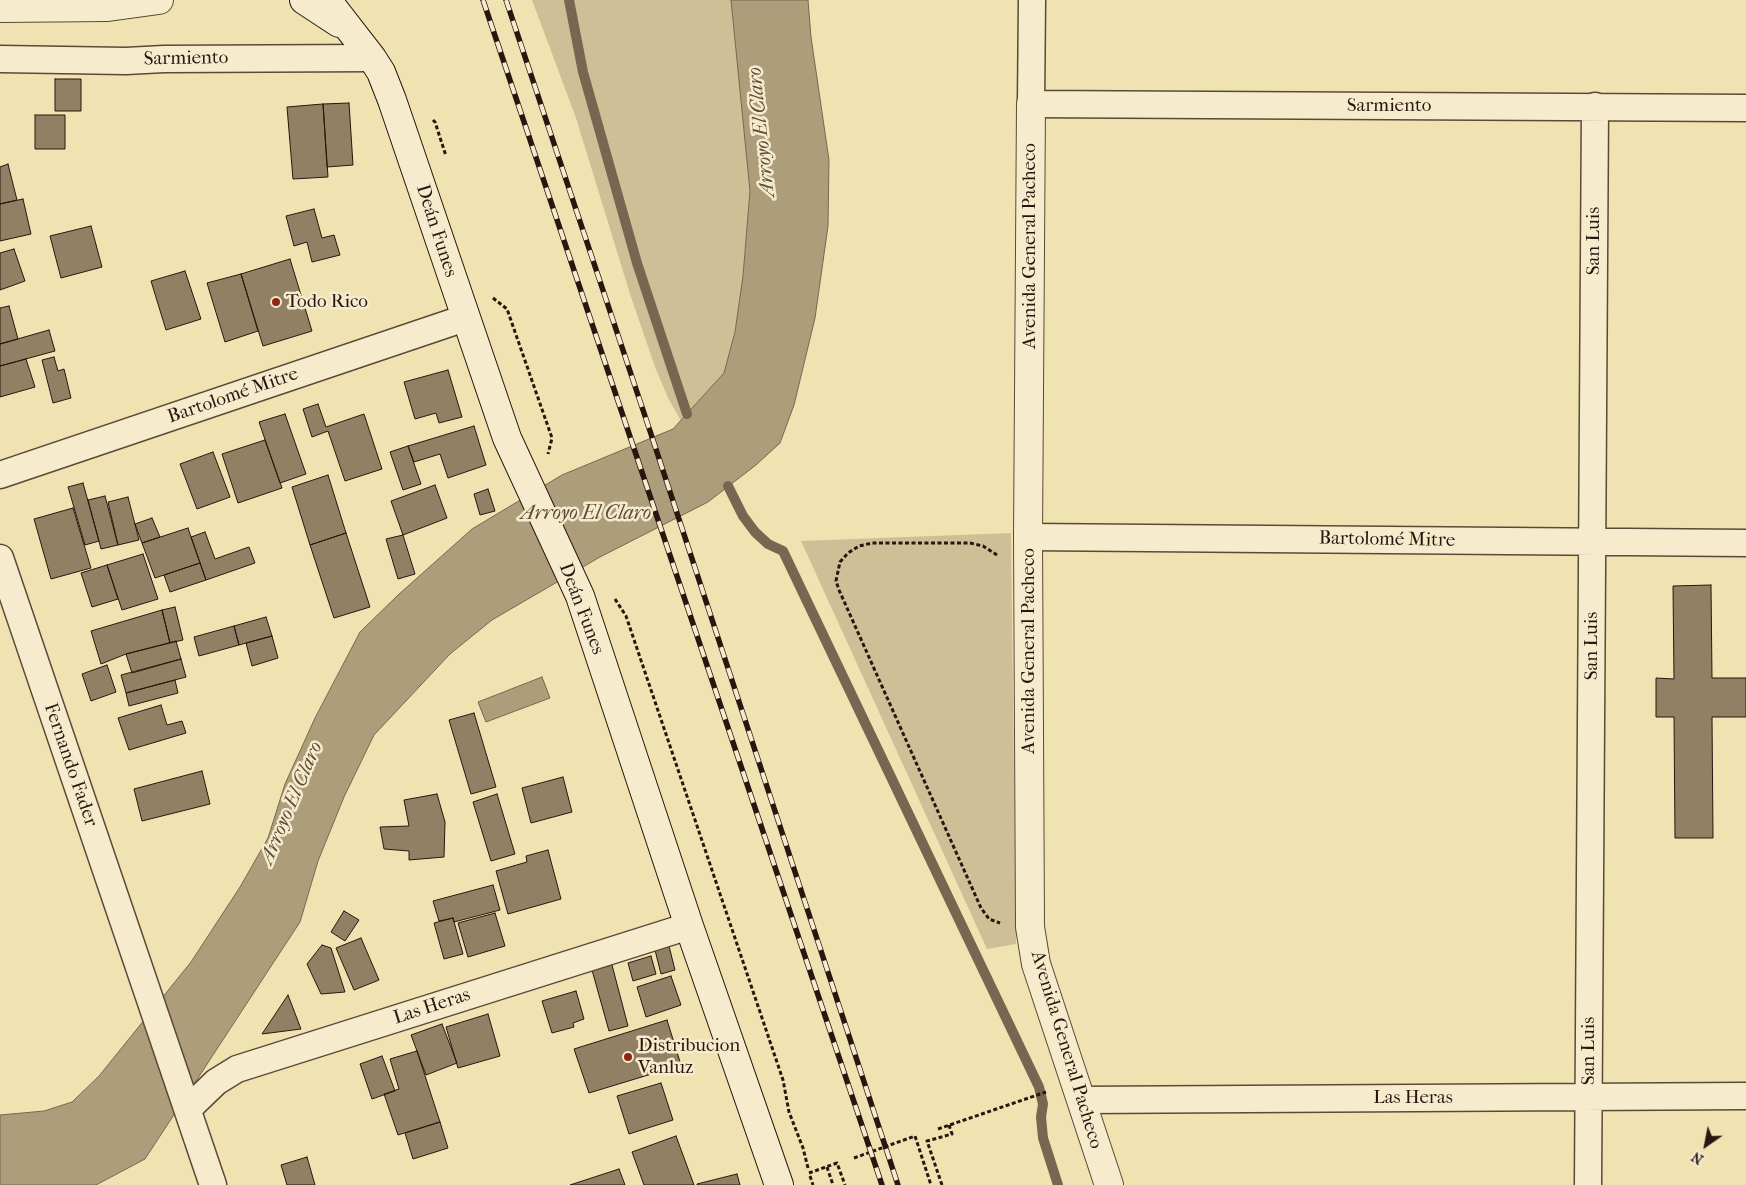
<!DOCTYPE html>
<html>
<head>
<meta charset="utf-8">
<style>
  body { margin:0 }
  #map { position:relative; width:1746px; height:1185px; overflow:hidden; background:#f1e2b2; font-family:"IM FELL French Canon",serif }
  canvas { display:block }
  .north { position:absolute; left:1681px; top:1120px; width:50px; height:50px; -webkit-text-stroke:4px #f6eccd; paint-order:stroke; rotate:213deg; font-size:14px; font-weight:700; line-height:20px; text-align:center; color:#28160f }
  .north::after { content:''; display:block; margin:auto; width:18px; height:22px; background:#28160f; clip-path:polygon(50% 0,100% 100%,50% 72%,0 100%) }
</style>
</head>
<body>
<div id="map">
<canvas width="1746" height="1185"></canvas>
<div class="north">N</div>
</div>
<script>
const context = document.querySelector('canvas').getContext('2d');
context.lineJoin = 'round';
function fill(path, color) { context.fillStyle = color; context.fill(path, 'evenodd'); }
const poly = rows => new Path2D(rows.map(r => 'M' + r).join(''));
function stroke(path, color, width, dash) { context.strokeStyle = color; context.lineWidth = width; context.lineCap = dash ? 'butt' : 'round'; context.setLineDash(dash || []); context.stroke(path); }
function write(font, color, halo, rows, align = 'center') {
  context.font = font + ' "IM FELL French Canon",serif'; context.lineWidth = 5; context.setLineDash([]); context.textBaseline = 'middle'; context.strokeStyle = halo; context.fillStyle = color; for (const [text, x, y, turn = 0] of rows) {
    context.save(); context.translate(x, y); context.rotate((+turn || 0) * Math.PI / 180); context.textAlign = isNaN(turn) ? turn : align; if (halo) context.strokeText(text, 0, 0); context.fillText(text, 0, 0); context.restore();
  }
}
fill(poly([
  [532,0,731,0,750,191,743,276,735,332,724,373,681,421,668,398,655,367,630,294,576,118],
  [1011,533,1016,944,987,949,801,541]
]), '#cfbf96');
const water = poly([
  [731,0,808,0,811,37,829,160,828,226,815,318,794,405,780,443,756,465,708,502,600,557,492,620,450,654,374,735,344,797,318,861,300,922,145,1159,96,1185,0,1185,0,1115,44,1111,72,1102,99,1076,191,962,240,887,268,838,285,784,315,718,360,632,398,595,472,529,562,475,673,429,724,373,735,332,743,276,750,191,731,0],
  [542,677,550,698,486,722,478,702,542,677]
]);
fill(water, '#ad9d7b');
stroke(water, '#786750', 1);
stroke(poly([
  [569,0,583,72,637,263,687,414],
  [728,486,743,516,755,532,768,544,783,551,1039,1087,1043,1104,1041,1117,1043,1138,1058,1185]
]), '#786750', 10);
const building = poly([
  [55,79,81,79,81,111,55,111,55,79],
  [349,103,353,165,327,167,323,104,349,103],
  [323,104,328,177,293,179,287,107,323,104],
  [35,115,65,115,65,149,35,149,35,115],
  [8,164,17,200,0,204,0,167,8,164],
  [23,199,31,234,0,241,0,204,23,199],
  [314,209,322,238,334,235,340,255,312,262,307,242,294,246,286,216,314,209],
  [91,226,102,267,61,278,50,236,91,226],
  [14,249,25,281,0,290,0,253,14,249],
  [290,259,312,331,263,346,241,274,290,259],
  [185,271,201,319,166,330,151,281,185,271],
  [241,274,258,331,225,342,207,283,241,274],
  [9,306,18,339,0,344,0,308,9,306],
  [49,330,55,351,0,366,0,344,49,330],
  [54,357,58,371,64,369,71,398,53,403,42,360,54,357],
  [26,359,35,387,0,397,0,366,26,359],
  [448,370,462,417,439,423,436,413,415,419,404,382,448,370],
  [318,404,326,427,364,414,382,469,345,481,328,431,312,437,303,409,318,404],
  [285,414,306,474,280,483,259,422,285,414],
  [474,426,486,465,448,478,440,454,414,462,408,446,474,426],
  [265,440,282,488,238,503,222,454,265,440],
  [408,446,421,484,403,490,390,452,408,446],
  [213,452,230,497,197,509,180,464,213,452],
  [328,475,346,533,310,545,292,487,328,475],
  [83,483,99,541,85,545,68,487,83,483],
  [435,485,447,518,403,535,391,501,435,485],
  [488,489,495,511,480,515,474,494,488,489],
  [105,496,118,545,101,549,88,500,105,496],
  [128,497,139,540,118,545,108,502,128,497],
  [73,508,91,568,51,579,34,519,73,508],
  [152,518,160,537,142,543,135,524,152,518],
  [188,528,200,563,155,578,142,543,188,528],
  [205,532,215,559,249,547,255,563,206,580,191,537,205,532],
  [346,533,370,607,334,618,310,545,346,533],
  [403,535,415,574,398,579,386,539,403,535],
  [143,554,158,599,122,610,107,565,143,554],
  [200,563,206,580,170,592,164,575,200,563],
  [107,565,118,599,92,607,81,573,107,565],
  [1711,585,1712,678,1746,678,1746,717,1712,717,1713,838,1675,838,1674,717,1656,717,1656,678,1674,679,1673,586,1711,585],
  [175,607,183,640,170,643,162,610,175,607],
  [162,610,170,643,126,654,101,664,91,631,162,610],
  [266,617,272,636,239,645,234,626,266,617],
  [234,626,239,645,199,656,194,637,234,626],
  [272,636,278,658,252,666,246,643,272,636],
  [176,641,181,659,132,673,126,654,176,641],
  [181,659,186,677,126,693,121,675,181,659],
  [107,665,116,692,91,701,82,674,107,665],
  [175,680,178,693,129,706,126,693,175,680],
  [161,705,167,725,182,721,186,733,129,750,118,718,161,705],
  [474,713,496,787,471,794,449,720,474,713],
  [202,771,210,804,142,821,134,789,202,771],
  [563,777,572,812,531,823,522,788,563,777],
  [437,794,445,822,444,857,409,860,409,851,384,849,380,827,409,826,404,800,437,794],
  [497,794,515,854,491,861,473,802,497,794],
  [548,850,561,899,508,914,496,871,527,862,526,856,548,850],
  [493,885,500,910,454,922,453,918,439,921,433,901,493,885],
  [344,911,359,920,345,941,331,932,344,911],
  [495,913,505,946,468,957,458,923,495,913],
  [453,918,463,954,444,959,434,923,453,918],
  [361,938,379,980,354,990,336,948,361,938],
  [322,945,331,948,345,992,321,994,307,964,322,945],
  [669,946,675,970,661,974,655,950,669,946],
  [651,956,656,974,633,981,628,963,651,956],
  [612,965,628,1026,609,1031,592,970,612,965],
  [671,976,681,1005,646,1017,637,987,671,976],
  [576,991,584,1019,573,1023,574,1027,552,1033,542,1001,576,991],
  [288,995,301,1029,262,1034,288,995],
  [488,1014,500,1056,458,1068,446,1027,488,1014],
  [667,1020,681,1065,589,1093,574,1049,667,1020],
  [442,1024,457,1063,426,1075,411,1035,442,1024],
  [417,1051,440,1122,398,1135,384,1094,399,1089,390,1059,417,1051],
  [382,1056,395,1091,372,1099,360,1064,382,1056],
  [661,1083,673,1120,629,1134,617,1096,661,1083],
  [440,1122,448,1148,413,1159,405,1133,440,1122],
  [676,1136,694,1185,644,1185,632,1152,676,1136],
  [307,1157,315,1185,287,1185,281,1165,307,1157],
  [619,1169,625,1185,570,1185,619,1169],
  [737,1174,740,1185,697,1185,697,1184,737,1174]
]);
fill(building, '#918064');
stroke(building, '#28160f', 1);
const minor = poly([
  [1032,0,1031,104,1746,108],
  [0,59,126,61,164,59,372,58],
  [0,475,465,318],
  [1028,537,1746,543],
  [0,558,213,1185],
  [1081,1100,1746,1096],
  [188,1109,216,1082,237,1069,689,926],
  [1588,1185,1595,106]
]);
const tertiary = poly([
  [0,8,108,7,159,0],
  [1031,104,1028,537,1030,927,1036,964,1109,1185]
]);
const secondary = poly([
  [304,0,339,23],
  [327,0,372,58,381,72,392,100,507,438,580,596,689,926,779,1185]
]);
stroke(minor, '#5a4938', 29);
stroke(tertiary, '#5a4938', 30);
stroke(secondary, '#28160f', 30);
stroke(poly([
  [433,120,435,122,446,156],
  [493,298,507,309,552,438,548,454],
  [997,555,983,546,970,543,872,543,859,546,848,553,840,562,836,581,839,590,981,908,989,919,1000,923],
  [615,599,626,616,783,1080,789,1112,803,1148,808,1168],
  [938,1129,1046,1092],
  [854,1158,915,1136,931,1185],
  [827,1167,833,1185],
  [809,1173,837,1163,845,1185],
  [810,1176,813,1185],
  [942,1185,927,1141,952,1134,949,1125]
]), '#28160f', 3, [4, 2.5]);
stroke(minor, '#f6eccd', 26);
stroke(tertiary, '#f6eccd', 28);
stroke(secondary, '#f6eccd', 28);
const rail = poly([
  [483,0,882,1185],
  [506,0,650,431,898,1185]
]);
stroke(rail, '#28160f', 5.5);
stroke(rail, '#f6eccd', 4, [11]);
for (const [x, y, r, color] of [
  [276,302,5,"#8f2418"],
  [628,1057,5,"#8f2418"]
]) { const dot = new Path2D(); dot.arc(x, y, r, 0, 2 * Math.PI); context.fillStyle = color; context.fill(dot); stroke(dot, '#f6eccd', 2); }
write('19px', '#28160f', '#f6eccd', [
  ["Sarmiento",186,59,-1],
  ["Sarmiento",1389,106],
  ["Deán Funes",436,231,72],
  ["San Luis",1594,241,-90],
  ["Avenida General Pacheco",1030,246,-90],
  ["Bartolomé Mitre",233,396,-19],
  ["Bartolomé Mitre",1387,540,1],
  ["Deán Funes",581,609,69],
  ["San Luis",1592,646,-90],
  ["Avenida General Pacheco",1029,651,-90],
  ["Fernando Fader",70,765,71],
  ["Las Heras",432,1007,-18],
  ["Avenida General Pacheco",1066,1050,73],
  ["San Luis",1589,1051,-90],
  ["Las Heras",1413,1098]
]);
write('19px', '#28160f', '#f6eccd', [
  ["Todo Rico",286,302],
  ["Distribucion",638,1046],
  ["Vanluz",638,1068]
], 'left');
write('italic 20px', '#5d4c3a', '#f6eccd', [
  ["Arroyo El Claro",762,132,-96],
  ["Arroyo El Claro",586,514],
  ["Arroyo El Claro",292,803,-67]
]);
</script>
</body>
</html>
